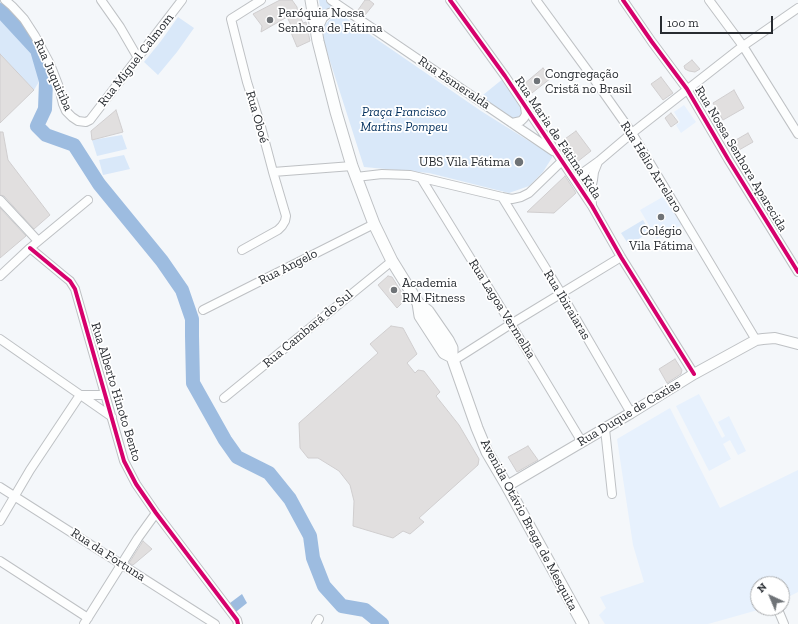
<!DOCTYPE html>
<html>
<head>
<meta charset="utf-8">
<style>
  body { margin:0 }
  #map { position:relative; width:798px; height:624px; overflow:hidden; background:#f4f7fa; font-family:"Zilla Slab",serif }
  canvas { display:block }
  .north { position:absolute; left:750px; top:576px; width:40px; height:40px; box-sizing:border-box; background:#fff; border:1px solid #a9abad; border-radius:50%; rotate:316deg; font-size:11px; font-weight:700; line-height:16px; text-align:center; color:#282c31 }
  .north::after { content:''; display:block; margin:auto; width:14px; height:18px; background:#6f7377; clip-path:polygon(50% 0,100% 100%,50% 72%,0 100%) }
  .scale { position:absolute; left:660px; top:16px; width:113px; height:18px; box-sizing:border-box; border:2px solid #282c31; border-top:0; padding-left:5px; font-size:12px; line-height:14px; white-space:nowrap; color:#282c31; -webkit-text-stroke:3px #fff; paint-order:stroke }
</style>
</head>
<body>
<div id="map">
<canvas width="798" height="624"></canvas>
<div class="north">N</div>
<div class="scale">100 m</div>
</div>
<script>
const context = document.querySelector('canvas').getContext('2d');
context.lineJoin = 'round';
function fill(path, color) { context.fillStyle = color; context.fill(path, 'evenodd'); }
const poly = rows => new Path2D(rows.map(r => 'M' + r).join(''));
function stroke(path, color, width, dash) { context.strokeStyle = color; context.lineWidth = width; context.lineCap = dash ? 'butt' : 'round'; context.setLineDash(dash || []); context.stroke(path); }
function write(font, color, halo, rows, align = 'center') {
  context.font = font + ' "Zilla Slab",serif'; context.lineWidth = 3.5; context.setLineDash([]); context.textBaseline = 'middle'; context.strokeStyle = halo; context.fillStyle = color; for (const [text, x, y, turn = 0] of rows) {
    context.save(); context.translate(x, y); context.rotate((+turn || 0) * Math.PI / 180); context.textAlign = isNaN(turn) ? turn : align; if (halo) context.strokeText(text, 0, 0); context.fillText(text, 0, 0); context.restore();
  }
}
fill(poly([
  [684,105,696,122,681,133,676,125,680,122,674,112],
  [666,195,683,224,657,239,640,210],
  [699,394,722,438,725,436,718,422,729,416,746,451,738,455,730,440,723,444,731,459,709,471,676,406],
  [670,408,720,508,798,470,798,592,782,600,782,584,758,584,758,608,765,608,708,624,605,624,599,615,606,608,600,597,644,582,633,545,617,439]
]), '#e7f1fd');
fill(poly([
  [0,0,5,0,49,65,34,90,0,54],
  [319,0,326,0,335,4,338,7,324,14,321,13],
  [343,16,481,111,553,156,543,172,529,186,509,193,429,173,364,167,320,30,332,17],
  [178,17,194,28,177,52,158,75,144,62,161,41],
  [504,78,525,113,524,117,512,121,478,99],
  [122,135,127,149,97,156,92,140],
  [124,155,130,169,103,175,99,160],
  [643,220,650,232,629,245,621,233]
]), '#d9e8f9');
fill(poly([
  [242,594,247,603,232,615,226,606]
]), '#9dbce0');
stroke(poly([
  [0,10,37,50,46,81,45,109,37,126,46,135,74,145,99,184,162,261,182,290,192,319,192,336,193,383,225,440,237,457,269,473,290,499,310,536,313,558,324,586,342,606,365,610,382,624]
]), '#9dbce0', 14);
const building = poly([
  [280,0,292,0,297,7,298,17,300,16,303,23,306,22,310,41,297,47,290,30,293,29,287,17,261,32,262,26,253,14,280,0],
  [365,0,369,0,374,4,365,15,358,10,365,0],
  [0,54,34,90,0,123,0,54],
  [692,60,700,69,695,72,689,71,685,69,684,66,692,60],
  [543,68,551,78,532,93,524,84,543,68],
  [661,77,673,93,663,100,651,84,661,77],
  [734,90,744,108,723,120,713,103,734,90],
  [116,110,123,132,92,140,91,131,116,110],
  [671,113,678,122,671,127,665,118,671,113],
  [576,131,591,151,577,162,562,141,576,131],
  [0,132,3,132,8,160,50,215,34,229,4,196,0,195,0,132],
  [748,133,753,142,739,150,734,141,748,133],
  [565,176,576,193,554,213,527,212,565,176],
  [0,208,26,236,0,258,0,208],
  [388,276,392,277,406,299,397,308,378,285,388,276],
  [391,326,403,328,417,354,407,363,415,373,418,370,424,371,440,392,436,396,459,425,479,459,478,465,419,518,424,522,410,534,403,531,393,538,353,526,354,501,350,485,339,471,318,458,308,458,300,448,299,423,378,353,370,344,391,326],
  [675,359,682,370,681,374,667,383,659,369,675,359],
  [528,446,538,460,517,472,508,457,528,446],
  [143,541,152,549,133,565,129,563,143,541]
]);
fill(building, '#e1dfdf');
stroke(building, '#d0cecf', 1);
const minor = poly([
  [5,0,12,6,24,19,35,36,50,64,59,87,63,104,66,111,72,117,78,121,86,122,90,120,182,0],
  [101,0,120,27,138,58],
  [261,0,231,19,247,82,260,123,273,172,352,166],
  [331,0,553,151],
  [450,0,505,76,574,179,592,206,621,257,694,374],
  [536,0,596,82,632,133,756,340],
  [623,0,652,42,687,89,728,159,798,272],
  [709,0,743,46,798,134],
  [317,31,323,18,329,13,339,10,347,12],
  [512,123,521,121,524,118,526,114,525,107],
  [356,177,382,174,410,175,502,197,512,199,521,197,529,193,562,161],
  [421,178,511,324,582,442],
  [574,179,599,161,632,133,743,46,798,8],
  [502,197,561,293,631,413],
  [0,200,38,241],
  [592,205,591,189,593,180,594,172,598,162],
  [30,248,65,277,70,281,75,289,124,461,136,484,156,513,237,620,238,624],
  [242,250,278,230,282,226,285,221,286,216,273,172],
  [0,276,30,248,88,200],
  [203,310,374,224],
  [0,339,112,417],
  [453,361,511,324,621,257],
  [80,395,105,395],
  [224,398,392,261],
  [605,429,612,494],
  [0,487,215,624],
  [0,521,30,470,80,395],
  [0,561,88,618],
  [779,612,784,624],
  [84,624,138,538,156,513],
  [316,624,319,619]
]);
const tertiary = poly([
  [507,486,631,413,694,374,756,340,763,339,775,338,798,344]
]);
const secondary = poly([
  [311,0,318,41,336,112,352,166,374,224,392,261,418,303,420,316,444,353,452,357],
  [418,303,428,311,448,340,452,348,452,357,477,428,487,452,507,486,583,624]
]);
stroke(minor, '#bec1c4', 10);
stroke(tertiary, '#bec1c4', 12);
stroke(secondary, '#bec1c4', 13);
stroke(minor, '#fdfefe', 8);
stroke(tertiary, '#fdfefe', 10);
stroke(secondary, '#fdfefe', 11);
stroke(poly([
  [450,0,505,76,574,179,592,206,621,257,694,374],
  [623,0,652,42,687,89,728,159,798,272],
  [30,248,65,277,70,281,75,289,124,461,136,484,156,513,237,620,238,624]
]), '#d6006c', 4);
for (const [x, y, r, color] of [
  [270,20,4,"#6f7377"],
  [537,81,4,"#6f7377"],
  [519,162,5,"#6f7377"],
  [661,217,4,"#6f7377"],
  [394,290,4,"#6f7377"]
]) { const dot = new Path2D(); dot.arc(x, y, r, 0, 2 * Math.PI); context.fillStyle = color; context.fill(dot); stroke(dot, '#fff', 1.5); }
write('13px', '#282c31', '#fff', [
  ["Paróquia Nossa",278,13],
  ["Senhora de Fátima",278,28],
  ["Congregação",545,74],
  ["Cristã no Brasil",545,89],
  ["UBS Vila Fátima",510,162,"right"],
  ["Colégio",661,231,"center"],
  ["Vila Fátima",661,246,"center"],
  ["Academia",402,283],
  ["RM Fitness",402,298]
], 'left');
write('13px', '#282c31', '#fff', [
  ["Rua Miguel Calmom",136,60,-52],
  ["Rua Juquitiba",53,75,66],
  ["Rua Esmeralda",454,83,34],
  ["Rua Oboé",257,117,74],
  ["Rua Maria de Fátima Kida",558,138,56],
  ["Rua Nossa Senhora Aparecida",741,159,59],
  ["Rua Hélio Arrelaro",651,167,58],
  ["Rua Angelo",288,267,-27],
  ["Rua Ibiraiaras",567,305,59],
  ["Rua Lagoa Vermelha",502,309,58],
  ["Rua Cambará do Sul",308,329,-40],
  ["Rua Alberto Hinoto Bento",116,392,73],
  ["Rua Duque de Caxias",629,413,-31],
  ["Avenida Otávio Braga de Mesquita",529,525,62],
  ["Rua da Fortuna",108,555,33]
]);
write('italic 13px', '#002e5c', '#fff', [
  ["Praça Francisco",404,112],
  ["Martins Pompeu",404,127]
]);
</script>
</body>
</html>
